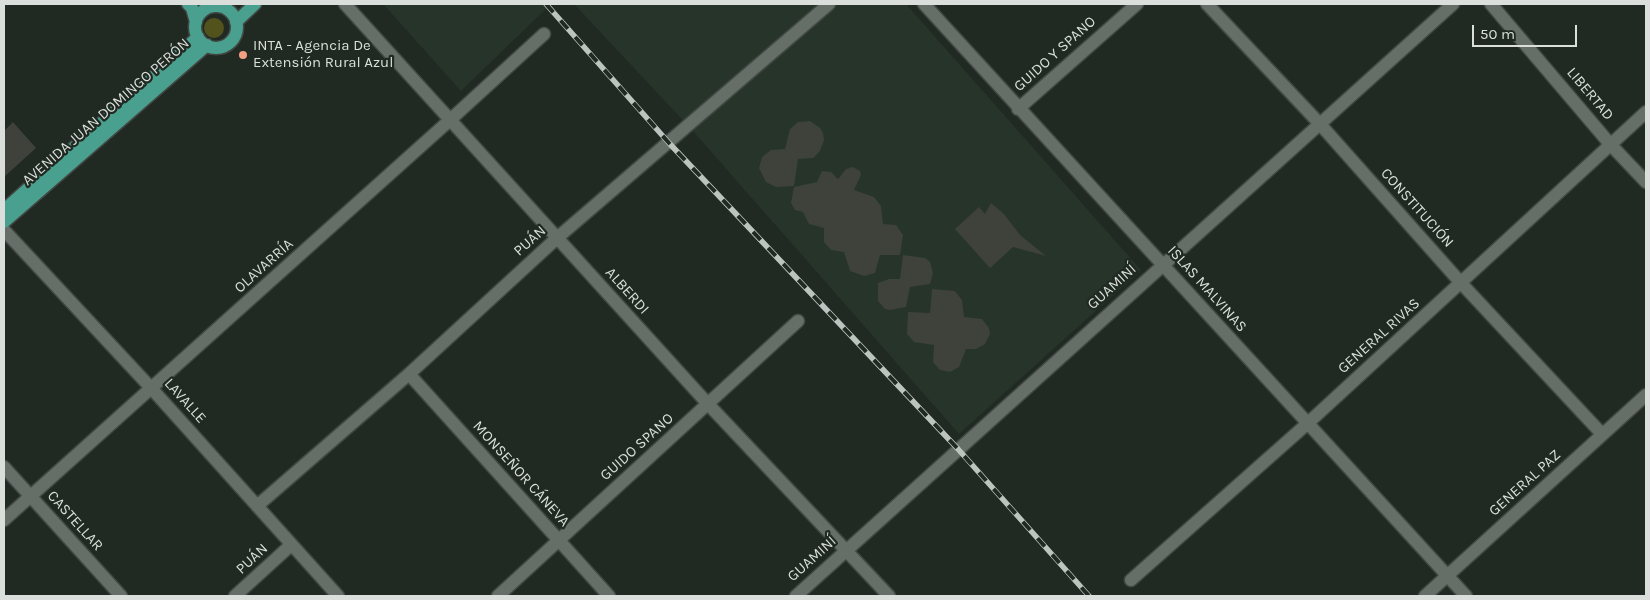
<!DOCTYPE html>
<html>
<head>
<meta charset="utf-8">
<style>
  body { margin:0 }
  #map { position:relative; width:1650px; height:600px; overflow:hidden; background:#212923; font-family:Karla,sans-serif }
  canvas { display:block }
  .frame { position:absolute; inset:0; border:5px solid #dadfdb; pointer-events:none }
  .scale { position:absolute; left:1472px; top:25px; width:105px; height:22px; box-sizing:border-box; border:2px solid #dadfdb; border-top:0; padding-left:6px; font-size:15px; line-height:18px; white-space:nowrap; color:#dadfdb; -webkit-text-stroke:4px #212923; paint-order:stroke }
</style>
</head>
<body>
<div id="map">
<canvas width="1650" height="600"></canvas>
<div class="frame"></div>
<div class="scale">50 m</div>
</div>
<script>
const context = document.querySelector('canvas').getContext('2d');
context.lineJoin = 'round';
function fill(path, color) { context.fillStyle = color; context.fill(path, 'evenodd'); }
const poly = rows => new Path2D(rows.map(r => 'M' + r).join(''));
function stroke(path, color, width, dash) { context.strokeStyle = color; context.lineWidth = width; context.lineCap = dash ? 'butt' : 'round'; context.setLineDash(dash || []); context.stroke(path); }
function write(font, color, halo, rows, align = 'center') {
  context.font = font + ' Karla,sans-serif'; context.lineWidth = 4.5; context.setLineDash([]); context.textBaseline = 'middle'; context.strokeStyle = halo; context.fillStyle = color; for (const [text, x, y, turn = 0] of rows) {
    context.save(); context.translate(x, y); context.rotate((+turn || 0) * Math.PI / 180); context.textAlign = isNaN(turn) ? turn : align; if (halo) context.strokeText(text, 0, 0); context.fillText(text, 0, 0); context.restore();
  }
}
fill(poly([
  [383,4,551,4,461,91],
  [574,4,906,4,1141,270,959,434,692,130]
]), '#26342a');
fill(poly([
  '204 28a10 10 0 1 1 20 0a10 10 0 1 1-20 0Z'
]), '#52521c');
fill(poly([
  [810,121,820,128,823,133,824,140,820,151,813,158,798,159,794,186,776,187,766,182,759,168,762,157,771,150,785,149,790,129,798,122],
  [13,122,36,148,4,177,4,131],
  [853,167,860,171,861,175,854,190,874,197,881,206,883,224,896,225,903,235,900,255,880,255,875,273,864,276,850,271,844,252,831,250,824,242,824,228,809,224,803,212,795,210,791,203,794,187,817,182,822,171,831,172,838,179,846,169],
  [991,203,1004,214,1020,235,1046,256,1013,247,990,268,955,229,979,207,985,214],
  [903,255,925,258,930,262,933,273,930,284,910,287,906,307,890,310,885,309,878,301,878,283,889,279,900,279],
  [932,289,955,291,962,300,964,317,982,319,989,328,990,334,985,344,976,349,966,349,959,367,950,372,940,370,933,362,934,345,914,342,907,334,908,312,930,313]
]), '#3e423a');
const minor = poly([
  [345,4,708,404,889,596],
  [924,4,1466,596],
  [1207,4,1319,123,1461,283,1602,434],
  [1491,4,1610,144,1646,182],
  [1018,109,1137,4],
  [4,230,152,389,338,596],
  [409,374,609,596],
  [4,467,121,596],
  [257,506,409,374,557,238,829,4],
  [4,520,450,120,544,34],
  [1131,580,1308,423,1646,112],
  [235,596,291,545],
  [498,596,798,321],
  [796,596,1453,4],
  [1425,596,1646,395]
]);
const major = poly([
  [188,4,192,8,196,22],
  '195 27a21 21 0 1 1 42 0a21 21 0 1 1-42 0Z',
  [236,22,255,4],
  [4,210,198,37],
  [4,222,207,45]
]);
stroke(minor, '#414743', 15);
stroke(major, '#414743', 15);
stroke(minor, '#666e68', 12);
stroke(major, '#4aa08e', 12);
const rail = poly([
  [546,4,669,143,958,449,1089,596]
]);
stroke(rail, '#bdc3be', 5.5);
stroke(rail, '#212923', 4, [11]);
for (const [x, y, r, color] of [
  [243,55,5,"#f2a080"]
]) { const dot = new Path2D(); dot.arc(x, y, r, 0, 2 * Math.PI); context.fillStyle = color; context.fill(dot); stroke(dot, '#212923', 2); }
write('15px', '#dadfdb', '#212923', [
  ["INTA - Agencia De",253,46],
  ["Extensión Rural Azul",253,63]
], 'left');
write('15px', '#dadfdb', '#212923', [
  ["GUIDO Y SPANO",1055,54,-42],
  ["LIBERTAD",1590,94,50],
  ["AVENIDA JUAN DOMINGO PERÓN",106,112,-41],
  ["CONSTITUCIÓN",1417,208,48],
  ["PUÁN",530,241,-42],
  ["OLAVARRÍA",264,266,-42],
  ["GUAMINÍ",1112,287,-42],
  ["ISLAS MALVINAS",1207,289,48],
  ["ALBERDI",627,291,48],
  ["GENERAL RIVAS",1379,336,-42],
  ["LAVALLE",185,401,48],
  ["GUIDO SPANO",637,447,-42],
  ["MONSEÑOR CÁNEVA",521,474,48],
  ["GENERAL PAZ",1525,483,-42],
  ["CASTELLAR",75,521,48],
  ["PUÁN",252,559,-43],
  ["GUAMINÍ",812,559,-42]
]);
</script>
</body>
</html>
